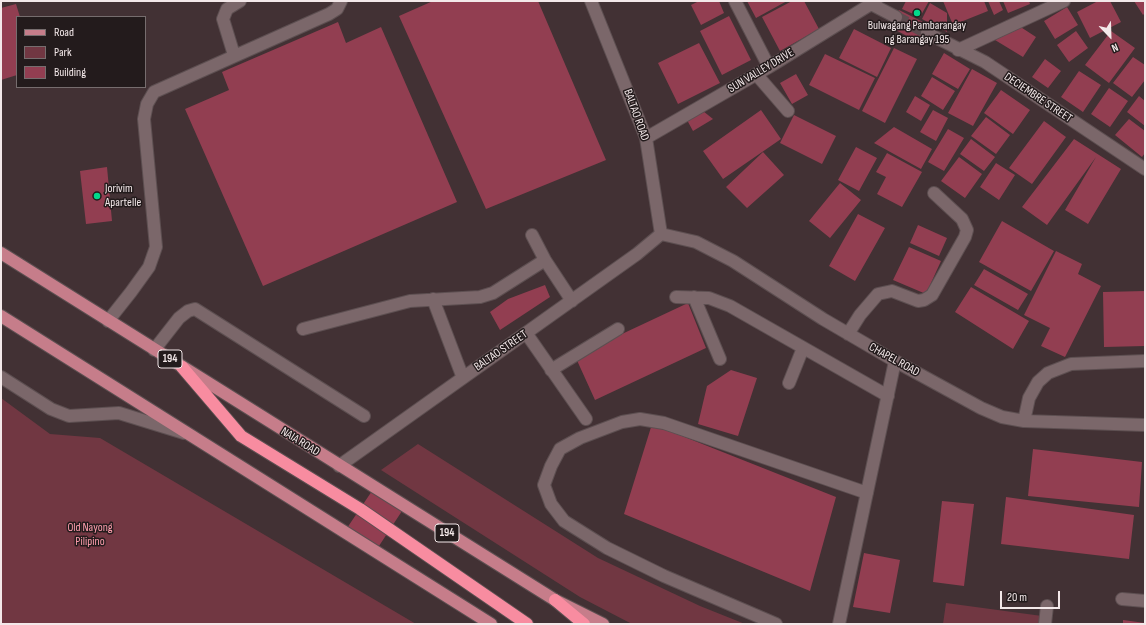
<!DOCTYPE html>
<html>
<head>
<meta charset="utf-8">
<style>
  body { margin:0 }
  #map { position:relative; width:1146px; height:625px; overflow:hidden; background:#423134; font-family:"Sofia Sans Condensed",sans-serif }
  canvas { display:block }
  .frame { position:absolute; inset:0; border:2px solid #f3e8e9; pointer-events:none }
  .legend { position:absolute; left:16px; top:16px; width:130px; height:72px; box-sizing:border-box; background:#231b1c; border:1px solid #766d6e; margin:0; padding:5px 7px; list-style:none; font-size:12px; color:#f3e8e9 }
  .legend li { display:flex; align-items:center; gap:8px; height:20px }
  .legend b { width:20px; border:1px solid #766d6e }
  .north { position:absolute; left:1090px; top:16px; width:40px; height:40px; -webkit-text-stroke:3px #231b1c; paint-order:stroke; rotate:157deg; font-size:11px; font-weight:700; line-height:16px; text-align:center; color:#f3e8e9 }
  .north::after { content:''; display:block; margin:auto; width:14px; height:18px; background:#f3e8e9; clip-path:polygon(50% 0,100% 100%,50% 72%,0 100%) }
  .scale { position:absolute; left:1000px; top:591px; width:60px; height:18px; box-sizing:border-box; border:2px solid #f3e8e9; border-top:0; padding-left:5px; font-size:12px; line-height:14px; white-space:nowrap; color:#f3e8e9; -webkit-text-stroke:3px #231b1c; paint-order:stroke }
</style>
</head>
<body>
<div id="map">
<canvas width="1146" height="625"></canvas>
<div class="frame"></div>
<ul class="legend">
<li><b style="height:5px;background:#c67d8a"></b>Road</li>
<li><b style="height:11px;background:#713742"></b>Park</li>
<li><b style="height:11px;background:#923e51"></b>Building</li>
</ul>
<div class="north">N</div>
<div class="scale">20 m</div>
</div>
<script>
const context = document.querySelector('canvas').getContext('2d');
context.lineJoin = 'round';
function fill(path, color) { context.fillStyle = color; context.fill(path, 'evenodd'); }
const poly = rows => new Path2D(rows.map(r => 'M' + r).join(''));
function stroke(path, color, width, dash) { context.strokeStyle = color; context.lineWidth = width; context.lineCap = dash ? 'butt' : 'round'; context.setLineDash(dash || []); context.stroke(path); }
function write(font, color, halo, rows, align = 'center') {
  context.font = font + ' "Sofia Sans Condensed",sans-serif'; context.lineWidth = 3; context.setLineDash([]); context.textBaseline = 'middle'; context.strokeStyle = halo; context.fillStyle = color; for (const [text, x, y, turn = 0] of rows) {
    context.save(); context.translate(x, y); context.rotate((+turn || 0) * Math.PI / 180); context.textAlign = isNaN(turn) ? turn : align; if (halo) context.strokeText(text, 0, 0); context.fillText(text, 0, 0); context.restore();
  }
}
fill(poly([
  [1,398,50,434,100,438,416,624,1,624],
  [418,444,598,558,700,606,745,624,632,624,580,597,381,470],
  [946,603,1042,616,1041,624,943,624]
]), '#713742');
fill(poly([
  [433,1,538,1,606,160,486,209,399,16],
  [699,1,719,1,724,13,701,25,691,5],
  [747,1,787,1,756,18],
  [792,1,804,1,819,29,780,51,762,17],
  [906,1,929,1,920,17,902,9],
  [943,1,984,1,988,11,953,25],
  [988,1,999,1,1003,10,994,15],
  [1003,1,1029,1,1030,4,1008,13],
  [1098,1,1110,1,1121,22,1090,38,1077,12],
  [1134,1,1145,1,1145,13,1143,15],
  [930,3,947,13,947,32,922,19],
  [16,4,20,17,17,17,17,75,1,80,1,8],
  [1067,7,1078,25,1055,39,1044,21],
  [899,10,931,26,922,44,890,27],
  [729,16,751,60,722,75,700,31],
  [338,22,346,43,381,27,457,202,263,286,185,109,229,90,222,72],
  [1016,24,1036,37,1023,57,995,40],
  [854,29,891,48,877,77,839,58],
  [1076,31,1088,48,1069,62,1057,45],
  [1111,31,1135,48,1109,83,1085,65],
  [699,43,720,83,678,104,658,63],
  [894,48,917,59,885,123,862,111],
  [944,53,970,69,958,89,932,74],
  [825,54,875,78,859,110,809,85],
  [1133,57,1145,65,1145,80,1132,97,1113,83],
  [1045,59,1061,71,1048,88,1032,77],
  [972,69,997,83,973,126,948,113],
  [1079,71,1101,85,1083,112,1061,97],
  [796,74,808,95,792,104,780,83],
  [932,77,955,91,943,110,921,96],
  [1109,88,1128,101,1110,127,1091,114],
  [1001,90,1030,110,1013,134,984,113],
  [915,96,930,105,921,121,906,112],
  [1139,96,1145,101,1145,126,1127,112],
  [761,110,781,139,723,179,703,151],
  [933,110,948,118,936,141,920,132],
  [703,111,713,119,693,131,687,120],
  [794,115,836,136,822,164,780,143],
  [986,117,1010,135,996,154,971,136],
  [1129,119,1145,131,1145,153,1142,157,1115,135],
  [1044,121,1066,137,1032,184,1009,168],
  [894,127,932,149,921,169,874,143],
  [948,129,964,138,944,171,928,162],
  [971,139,995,157,984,171,960,154],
  [1074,139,1121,169,1088,224,1065,210,1096,157,1047,225,1022,207],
  [856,147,877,158,859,191,838,180],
  [763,152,784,175,747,208,726,187],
  [887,153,922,172,902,207,877,194,886,177,876,172],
  [959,157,982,174,965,198,941,181],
  [996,163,1015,175,999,200,980,187],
  [107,167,112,221,86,224,80,171],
  [840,183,861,200,830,238,809,221],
  [858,214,885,228,855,281,829,266],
  [1002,221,1054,251,1031,291,979,262],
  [918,225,947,238,939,256,910,243],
  [909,247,941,261,926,294,893,280],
  [1056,251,1082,264,1078,274,1101,286,1065,357,1041,346,1050,328,1024,315],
  [984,269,1028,294,1018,310,974,285],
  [545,285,550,297,500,330,490,312,508,299],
  [971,287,1029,321,1013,349,955,312],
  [1145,291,1145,346,1104,347,1103,292],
  [688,303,706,348,595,400,575,356],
  [731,370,757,378,738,436,698,424,707,386],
  [652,424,836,497,810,591,624,514],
  [1033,449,1142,462,1139,507,1028,496],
  [372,491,402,511,377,549,347,528],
  [1006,497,1134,515,1129,559,1001,544],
  [942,501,974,504,964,586,933,582],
  [864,553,900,560,890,613,853,607],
  [1123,620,1145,623,1145,624,1123,624]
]), '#923e51');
stroke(poly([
  [896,17,927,33]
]), '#5d4c4f', 12, [12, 6]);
const minor = poly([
  [591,1,646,138,661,234],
  [735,1,769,67],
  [871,4,896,17],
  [927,33,985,62,1145,169],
  [958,50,1064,1],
  [234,55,223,19,227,9,240,1],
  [756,74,788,111],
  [646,138,769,67,876,1],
  [661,234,696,242,733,261,823,319,895,361,981,408,1002,417,1024,421,1145,425],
  [532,235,545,260,572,301],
  [676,297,709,298,730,306,888,396],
  [694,297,720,359],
  [433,299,463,378],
  [108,321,131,292,149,267,156,247,144,119,147,104,154,92,329,14,337,9,341,1],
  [303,329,410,301,480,297,493,293,545,260],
  [526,333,586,419],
  [848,334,860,315,878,294,892,291,918,301,924,300,932,295,965,237,967,230,962,219,934,193],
  [154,350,179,318,188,311,195,309,364,416],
  [551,370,618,329],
  [1,377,51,409,69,416,119,413,184,433],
  [789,383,803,348],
  [1024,421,1029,398,1038,382,1048,373,1071,364,1145,361],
  [339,466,637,254,661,234],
  [1122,599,1145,601],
  [776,624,664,576,607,548,564,521,551,504,544,485,551,466,560,449,580,438,622,422,640,419,664,423,867,493],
  [839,624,895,361],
  [1045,624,1047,606]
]);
const major = poly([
  [1,253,555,600,603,624],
  [1,316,491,624]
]);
const highway = poly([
  [182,367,241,436,360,509,527,624],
  [555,600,584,624]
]);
stroke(minor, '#5d4f51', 14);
stroke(major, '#5d4f51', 14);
stroke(highway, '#5d4f51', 14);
stroke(minor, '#7b676a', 12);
stroke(major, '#c67d8a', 12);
stroke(highway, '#f88ca0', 12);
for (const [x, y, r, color] of [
  [917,13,4,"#02d98b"],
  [97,196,4,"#02d98b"]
]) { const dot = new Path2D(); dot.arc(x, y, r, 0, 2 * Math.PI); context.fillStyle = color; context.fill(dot); stroke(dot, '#231b1c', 1.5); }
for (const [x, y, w] of [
  [170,359,24],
  [447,533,24]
]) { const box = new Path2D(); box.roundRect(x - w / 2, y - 9, w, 18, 3); context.fillStyle = '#231b1c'; context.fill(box); stroke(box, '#f3e8e9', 1); }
write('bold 11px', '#f3e8e9', null, [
  ["194",170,359],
  ["194",447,533]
]);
write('12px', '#f3e8e9', '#231b1c', [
  ["Bulwagang Pambarangay",917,26],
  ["ng Barangay 195",917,40],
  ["Jorivim",105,189,"left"],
  ["Apartelle",105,203,"left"]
]);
write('12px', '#f3e8e9', '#231b1c', [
  ["SUN VALLEY DRIVE",761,71,-31],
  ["DECIEMBRE STREET",1038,98,34],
  ["BALTAO ROAD",636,115,70],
  ["BALTAO STREET",501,351,-35],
  ["CHAPEL ROAD",894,360,29],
  ["NAIA ROAD",300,442,32]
]);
write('12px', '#ff9faf', '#231b1c', [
  ["Old Nayong",90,528],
  ["Pilipino",90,542]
]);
</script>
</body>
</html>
